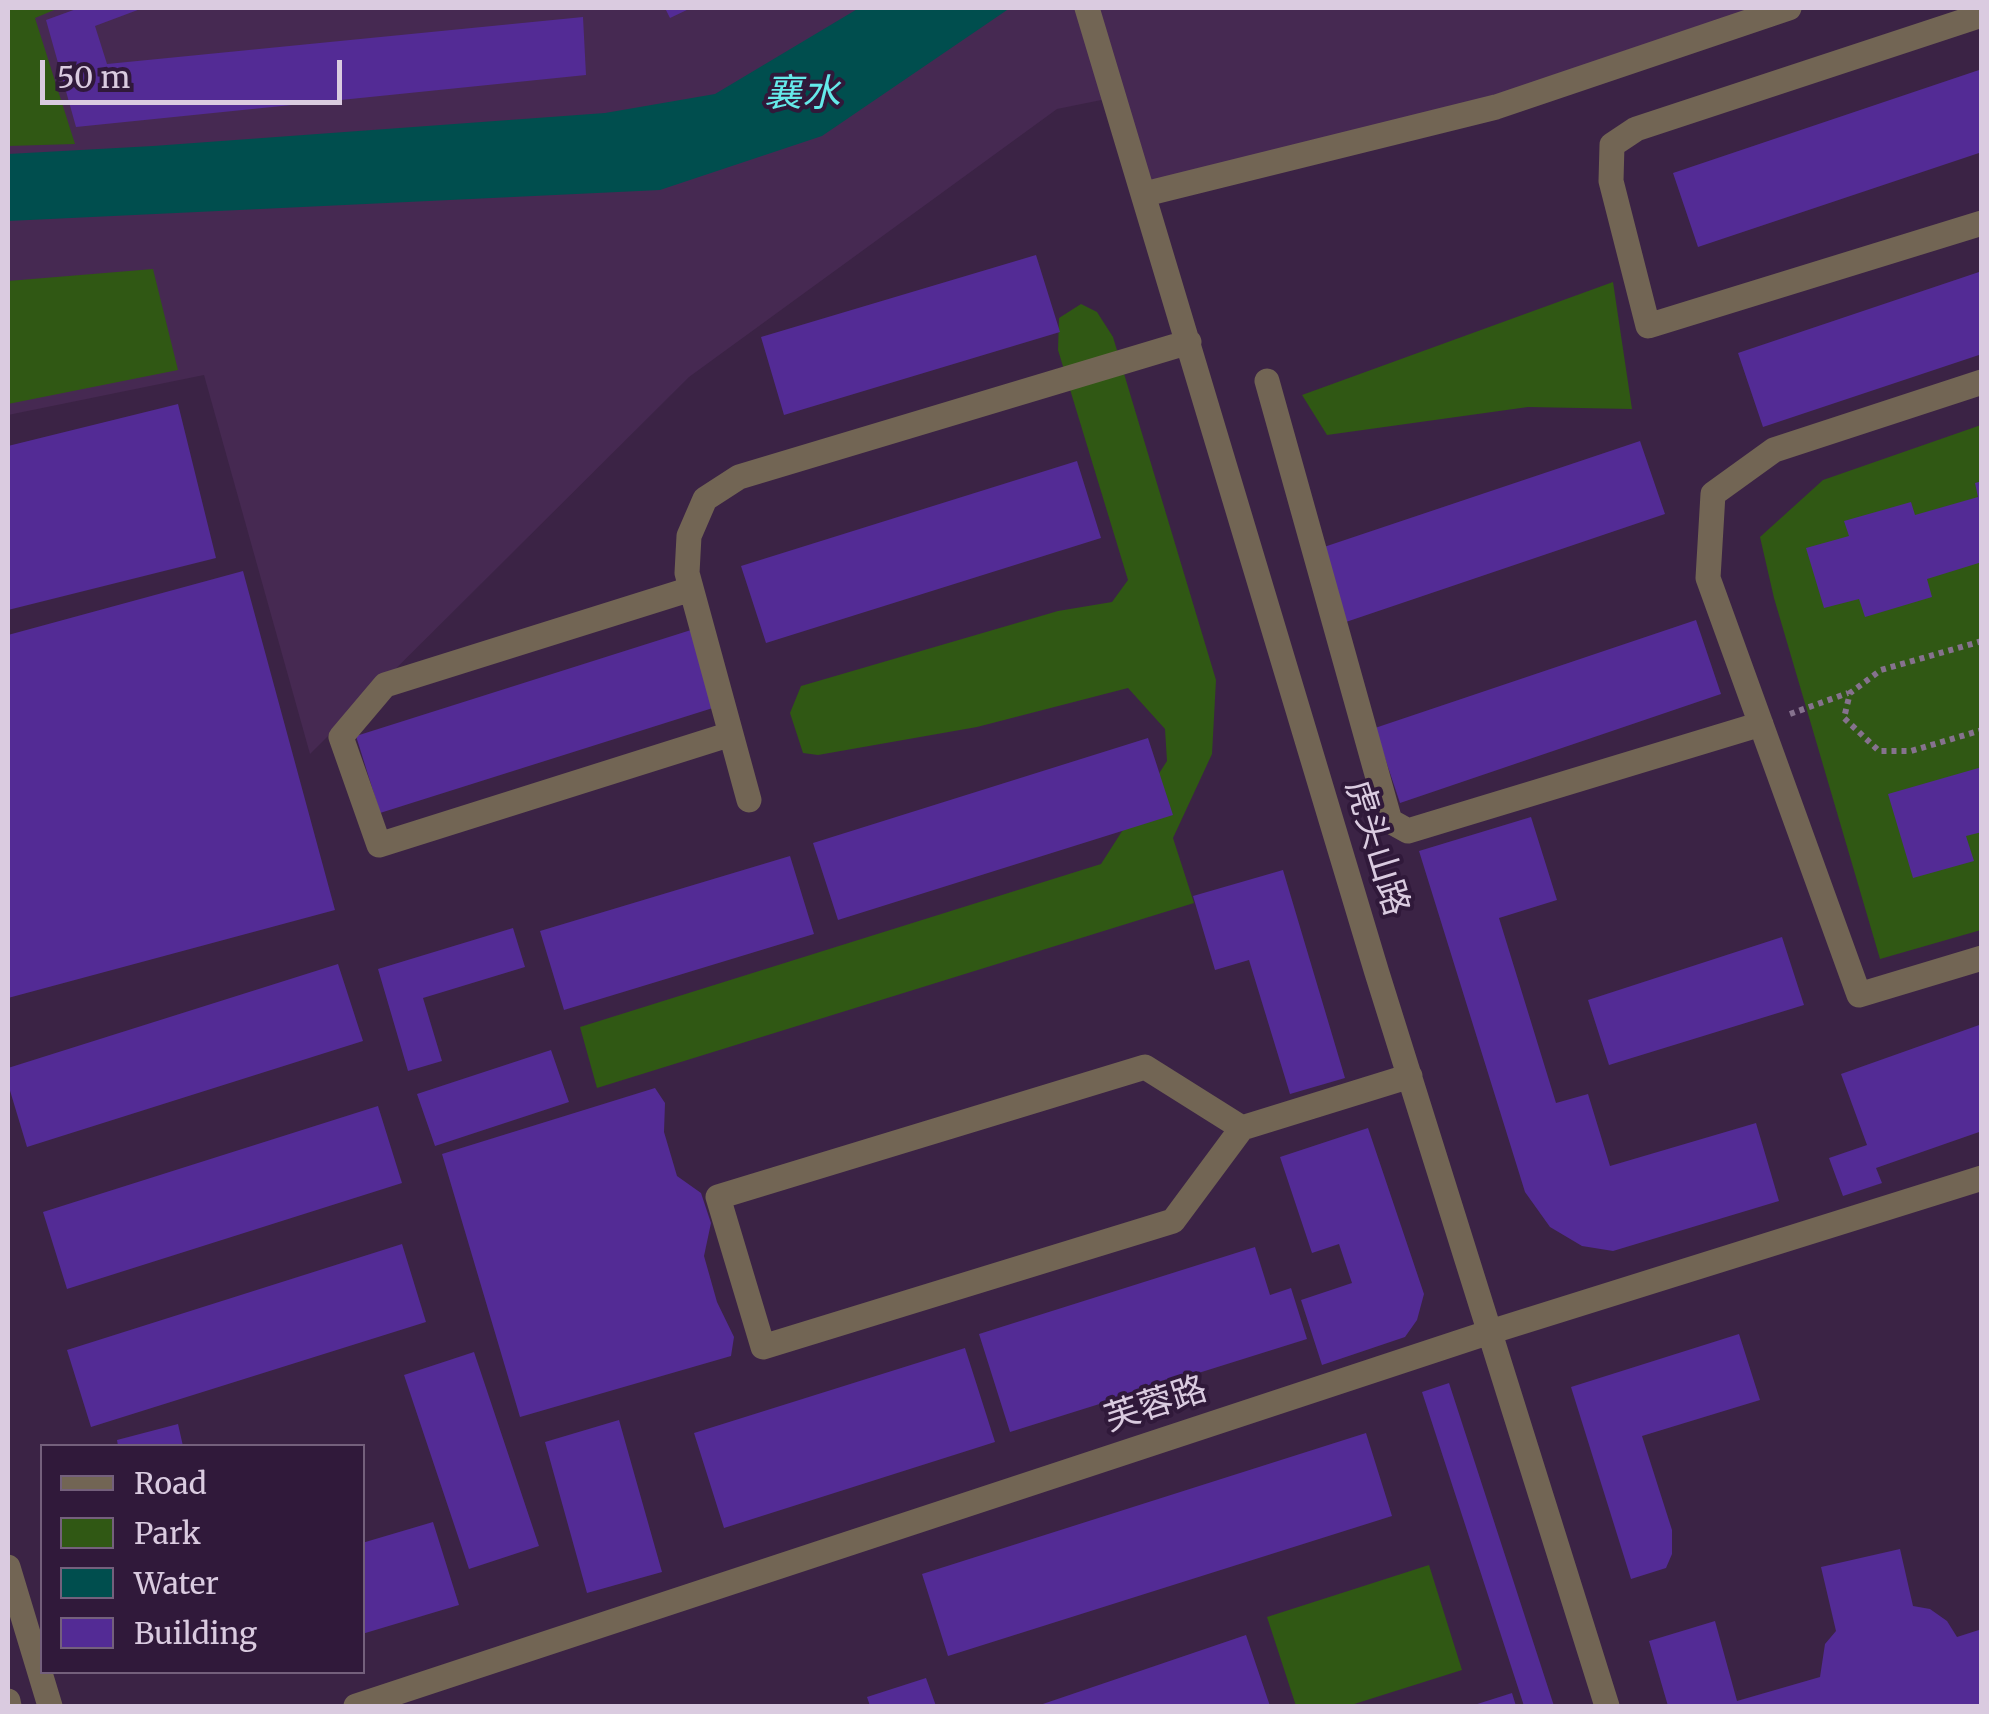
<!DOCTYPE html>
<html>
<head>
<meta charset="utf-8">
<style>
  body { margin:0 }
  #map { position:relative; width:1989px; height:1714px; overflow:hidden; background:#3b2345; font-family:Merriweather,serif }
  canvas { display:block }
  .frame { position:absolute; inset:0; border:10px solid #dacbe0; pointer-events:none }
  .legend { position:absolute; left:40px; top:1444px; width:325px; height:230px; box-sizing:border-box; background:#30193a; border:2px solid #74607c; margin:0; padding:12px 18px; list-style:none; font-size:30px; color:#dacbe0 }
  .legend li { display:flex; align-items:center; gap:20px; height:50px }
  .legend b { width:50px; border:2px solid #74607c }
  .scale { position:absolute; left:40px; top:60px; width:302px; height:45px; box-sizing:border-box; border:5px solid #dacbe0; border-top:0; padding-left:12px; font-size:30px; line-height:35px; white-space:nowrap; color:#dacbe0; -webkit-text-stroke:8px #30193a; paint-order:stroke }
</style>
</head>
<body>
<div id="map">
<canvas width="1989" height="1714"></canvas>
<div class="frame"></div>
<ul class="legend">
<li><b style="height:12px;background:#726554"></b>Road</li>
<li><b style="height:28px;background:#305814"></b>Park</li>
<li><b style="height:28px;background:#004e4e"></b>Water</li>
<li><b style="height:28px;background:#532b95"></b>Building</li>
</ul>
<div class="scale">50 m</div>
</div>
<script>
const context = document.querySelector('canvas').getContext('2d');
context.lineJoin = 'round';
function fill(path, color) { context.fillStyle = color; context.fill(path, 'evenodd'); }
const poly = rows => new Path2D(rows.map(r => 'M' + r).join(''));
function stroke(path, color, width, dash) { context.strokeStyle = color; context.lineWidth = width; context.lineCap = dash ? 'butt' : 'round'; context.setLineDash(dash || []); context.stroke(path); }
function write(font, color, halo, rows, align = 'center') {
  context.font = font + ' Merriweather,"Noto Sans SC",serif'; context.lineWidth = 8; context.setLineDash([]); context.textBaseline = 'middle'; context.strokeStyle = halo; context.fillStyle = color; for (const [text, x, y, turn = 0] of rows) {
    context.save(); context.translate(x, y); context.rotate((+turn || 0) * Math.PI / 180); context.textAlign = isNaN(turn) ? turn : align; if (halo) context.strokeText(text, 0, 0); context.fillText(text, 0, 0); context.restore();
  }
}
fill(poly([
  [8,8,1789,8,1496,107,1145,194,1116,97,1057,109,689,377,310,754,204,375,8,415]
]), '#462952');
fill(poly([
  [8,8,59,8,35,18,75,144,8,146],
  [153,269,178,370,8,404,8,281],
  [1613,282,1632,409,1528,407,1327,435,1302,395],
  [1081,304,1097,312,1113,337,1216,680,1212,754,1173,838,1194,903,597,1088,580,1027,1101,864,1167,761,1165,729,1128,688,977,727,818,755,803,753,790,713,801,686,1058,611,1112,602,1128,580,1058,350,1059,318],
  [1981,425,1981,930,1880,959,1774,598,1760,537,1823,480],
  [1429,1565,1462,1670,1348,1706,1296,1706,1267,1617]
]), '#305814');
fill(poly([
  [859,8,1010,8,822,136,660,190,8,221,8,154,153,146,605,113,715,94]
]), '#004e4e');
fill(poly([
  [79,8,143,8,95,26,107,64,583,17,586,75,76,127,46,20],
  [665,8,691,8,670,18],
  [1982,69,1982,152,1698,247,1673,173],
  [1036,255,1060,332,784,415,761,337],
  [1982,271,1982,354,1763,427,1738,353],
  [178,404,216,558,8,610,8,446],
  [1640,441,1665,514,1343,623,1318,549],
  [1077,461,1101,538,766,643,741,566],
  [1982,481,1982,562,1927,579,1932,597,1865,617,1859,599,1824,608,1806,548,1849,536,1844,521,1911,502,1915,515,1978,497,1975,483],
  [243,571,335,910,8,998,8,635],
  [1696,620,1721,694,1400,803,1375,728],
  [691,630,716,707,380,813,356,736],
  [1148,738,1173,815,838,920,813,843],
  [1982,767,1982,832,1966,836,1974,861,1913,878,1888,794],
  [1531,817,1557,900,1499,918,1556,1103,1588,1094,1610,1166,1756,1123,1779,1201,1613,1251,1582,1246,1550,1227,1525,1192,1419,851],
  [790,856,814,934,564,1010,540,931],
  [1283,870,1345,1078,1290,1094,1249,960,1215,970,1193,896],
  [513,928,525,967,423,998,442,1061,408,1071,378,969],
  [1782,937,1804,1005,1609,1065,1588,1000],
  [338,964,363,1041,27,1147,8,1084,8,1068],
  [1982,1024,1982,1131,1876,1168,1882,1183,1843,1196,1829,1158,1867,1145,1841,1074],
  [551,1050,569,1102,435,1146,417,1094],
  [655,1088,665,1103,664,1132,677,1176,701,1193,711,1223,704,1256,717,1302,734,1337,731,1356,520,1417,442,1154],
  [378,1106,402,1183,67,1289,43,1212],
  [1368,1128,1424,1294,1417,1320,1405,1337,1322,1365,1301,1300,1352,1283,1339,1244,1312,1253,1280,1157],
  [402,1244,426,1322,91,1427,67,1350],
  [1255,1247,1270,1295,1291,1288,1307,1339,1010,1432,979,1334],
  [1739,1334,1760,1400,1642,1436,1672,1530,1672,1554,1666,1568,1631,1579,1571,1387],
  [965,1348,995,1442,724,1528,694,1433],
  [474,1352,539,1546,469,1569,404,1375],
  [1449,1383,1554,1706,1524,1706,1422,1392],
  [619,1420,662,1572,587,1593,545,1442],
  [178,1424,183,1446,118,1446,117,1440],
  [1366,1433,1392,1516,948,1656,922,1574],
  [433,1522,459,1605,362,1634,362,1543],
  [1900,1549,1913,1606,1930,1609,1947,1621,1957,1637,1982,1629,1982,1706,1668,1706,1649,1641,1715,1621,1737,1701,1820,1677,1825,1644,1836,1631,1821,1567],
  [1246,1635,1270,1706,1037,1706],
  [926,1678,936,1706,870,1706,867,1697],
  [1512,1693,1516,1706,1471,1706]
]), '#532b95');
stroke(poly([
  [1982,641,1881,670,1850,693,1844,718,1879,751,1911,751,1982,730],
  [1790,714,1848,693]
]), '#86728e', 6, [5, 5]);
stroke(poly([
  [1087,8,1377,973,1607,1706],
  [1982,15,1636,129,1612,145,1611,181,1648,326,1982,223],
  [1145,194,1496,107,1789,8],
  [1267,381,1390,821,1408,831,1761,724],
  [1982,382,1774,450,1713,494,1708,578,1859,995,1982,958],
  [691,589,385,685,341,737,379,845,731,734],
  [749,800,687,573,689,536,705,499,739,477,1189,342],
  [1242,1128,1173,1221,763,1347,718,1197,1145,1067,1242,1128,1410,1076],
  [8,1567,50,1706],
  [8,1701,9,1706],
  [356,1706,1490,1332,1982,1178]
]), '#726554', 25);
write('35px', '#dacbe0', '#30193a', [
  ["虎头山路",1376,848,73],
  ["芙蓉路",1156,1405,-18]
]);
write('italic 38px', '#65eaea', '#30193a', [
  ["襄水",802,95]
]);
</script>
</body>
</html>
